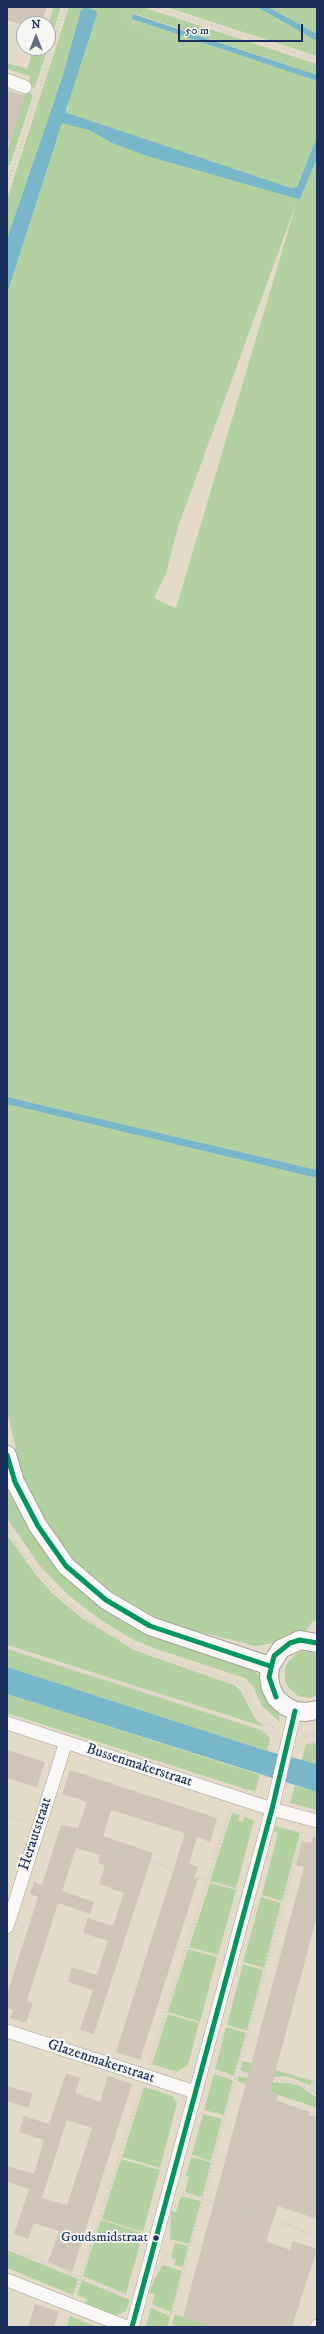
<!DOCTYPE html>
<html>
<head>
<meta charset="utf-8">
<style>
  body { margin:0 }
  #map { position:relative; width:324px; height:2334px; overflow:hidden; background:#e3dac8; font-family:"IM FELL DW Pica",serif }
  canvas { display:block }
  .frame { position:absolute; inset:0; border:8px solid #1b2f5e; pointer-events:none }
  .north { position:absolute; left:16px; top:16px; width:40px; height:40px; box-sizing:border-box; background:#f6f6f2; border:1px solid #9ea6b7; border-radius:50%; rotate:0deg; font-size:11px; font-weight:700; line-height:16px; text-align:center; color:#1b2f5e }
  .north::after { content:''; display:block; margin:auto; width:14px; height:18px; background:#616b83; clip-path:polygon(50% 0,100% 100%,50% 72%,0 100%) }
  .scale { position:absolute; left:178px; top:24px; width:125px; height:18px; box-sizing:border-box; border:2px solid #1b2f5e; border-top:0; padding-left:5px; font-size:12px; line-height:14px; white-space:nowrap; color:#1b2f5e; -webkit-text-stroke:3px #f6f6f2; paint-order:stroke }
</style>
</head>
<body>
<div id="map">
<canvas width="324" height="2334"></canvas>
<div class="frame"></div>
<div class="north">N</div>
<div class="scale">50 m</div>
</div>
<script>
const context = document.querySelector('canvas').getContext('2d');
context.lineJoin = 'round';
function fill(path, color) { context.fillStyle = color; context.fill(path, 'evenodd'); }
const poly = rows => new Path2D(rows.map(r => 'M' + r).join(''));
function stroke(path, color, width, dash) { context.strokeStyle = color; context.lineWidth = width; context.lineCap = dash ? 'butt' : 'round'; context.setLineDash(dash || []); context.stroke(path); }
function write(font, color, halo, rows, align = 'center') {
  context.font = font + ' "IM FELL DW Pica",serif'; context.lineWidth = 4; context.setLineDash([]); context.textBaseline = 'middle'; context.strokeStyle = halo; context.fillStyle = color; for (const [text, x, y, turn = 0] of rows) {
    context.save(); context.translate(x, y); context.rotate((+turn || 0) * Math.PI / 180); context.textAlign = isNaN(turn) ? turn : align; if (halo) context.strokeText(text, 0, 0); context.fillText(text, 0, 0); context.restore();
  }
}
fill(poly([
  [54,7,61,7,48,47,48,24],
  [69,7,142,7,317,64,317,75,136,14,132,19,317,81,317,137,297,187,290,188,67,113,81,10,62,78,7,239,7,199],
  [166,7,257,7,317,41,317,56],
  [268,7,317,7,317,34],
  [40,48,48,48,35,87,32,88,27,86,30,76,7,69,7,63,27,69,33,50,39,52],
  [26,91,33,95,10,165,7,166,7,151],
  [66,122,89,130,112,143,298,199,300,199,317,158,317,1170,7,1097,7,294,62,123],
  [296,204,176,608,175,608,154,598,166,574,178,527],
  [7,1104,317,1178,317,1619,311,1623,306,1632,279,1642,256,1646,184,1628,153,1616,112,1592,74,1560,46,1522,23,1479,7,1411],
  [7,1490,34,1537,58,1567,218,1656,254,1671,262,1678,278,1709,280,1722,262,1706,253,1686,245,1678,156,1649,132,1639,101,1620,68,1595,39,1565,11,1524,7,1517],
  [7,1535,37,1576,53,1594,82,1618,134,1650,236,1686,241,1691,254,1717,264,1727,7,1645],
  [7,1649,261,1730,270,1738,267,1751,7,1667],
  [302,1651,317,1653,317,1695,310,1698,298,1696,288,1687,285,1681,285,1669,287,1663,296,1654],
  [7,1694,260,1775,255,1792,7,1713],
  [317,1743,317,1764,302,1760,306,1744],
  [295,1786,317,1792,317,1810,290,1803],
  [232,1813,240,1815,238,1820,243,1822,244,1817,254,1820,236,1888,210,1881],
  [275,1826,300,1833,282,1901,262,1895,278,1833,274,1831],
  [210,1883,236,1890,218,1955,189,1947],
  [261,1897,281,1903,264,1968,243,1962],
  [188,1949,217,1957,200,2022,168,2012],
  [243,1964,263,1970,247,2031,227,2025],
  [168,2014,199,2023,188,2065,177,2072,152,2064],
  [226,2027,246,2033,234,2076,215,2069],
  [243,2061,314,2081,310,2085,289,2077,266,2076,244,2072,240,2070],
  [214,2074,233,2080,224,2115,204,2110],
  [239,2076,262,2082,288,2083,300,2086,317,2098,317,2108,237,2081],
  [144,2087,172,2096,177,2103,160,2168,122,2157],
  [203,2114,222,2119,211,2161,192,2155],
  [191,2157,211,2162,202,2197,185,2192,189,2177,186,2176],
  [121,2159,160,2170,143,2232,102,2219],
  [181,2196,201,2201,189,2244,170,2239,171,2211,176,2212],
  [101,2220,143,2233,126,2294,83,2276],
  [175,2243,188,2246,183,2267,174,2265,176,2260,171,2258],
  [7,2250,78,2279,73,2295,7,2268],
  [163,2265,182,2271,171,2312,152,2304,155,2294,149,2293,155,2278],
  [82,2280,130,2300,126,2311,115,2316,84,2305,87,2299,77,2295],
  [151,2308,170,2316,167,2327,146,2327],
  [175,2314,183,2317,214,2327,178,2327,172,2324],
  [70,2316,97,2327,67,2327]
]), '#b3d1a0');
fill(poly([
  [86,7,96,11,97,14,66,110,67,113,291,188,297,187,317,137,317,158,300,199,298,199,147,156,112,143,89,130,62,123,7,294,7,239,62,78,81,10],
  [257,7,268,7,317,34,317,41],
  [133,14,317,75,317,81,132,19],
  [7,1097,317,1170,317,1178,7,1104],
  [7,1667,267,1751,317,1764,317,1792,7,1694]
]), '#78b7c9');
fill(poly([
  [7,7,47,7,41,24,20,24,7,20],
  [7,90,25,96,10,142,7,142],
  [7,1750,45,1762,37,1787,7,1778],
  [70,1770,217,1818,210,1842,197,1837,189,1864,198,1867,194,1878,198,1879,140,2060,116,2052,185,1833,111,1810,103,1836,153,1853,94,2034,80,2030,93,1990,68,1982,72,1967,97,1975,108,1941,83,1933,88,1918,113,1926,124,1893,99,1884,105,1865,98,1863,100,1855,76,1848,62,1891,94,1902,90,1914,58,1903,27,2001,33,2003,26,2023,10,2018,13,2010,7,2008,7,1994,38,1897,30,1894,34,1882,42,1885,61,1825,78,1828,87,1802,62,1794],
  [313,1837,317,1837,317,1916,270,2092,278,2095,276,2100,310,2112,308,2115,317,2117,317,2219,278,2206,266,2241,290,2250,293,2241,317,2249,292,2327,214,2327,183,2317,304,1867,296,1865,302,1841,311,1843],
  [66,2073,80,2078,75,2093,100,2102,108,2076,132,2084,72,2272,48,2262,59,2231,34,2223,28,2239,14,2234,29,2189,7,2182,7,2166,34,2174,44,2140,19,2132,24,2116,49,2124],
  [67,2120,92,2128,67,2205,42,2198],
  [7,2086,33,2093,28,2108,7,2101],
  [35,2304,59,2312,54,2327,28,2327]
]), '#d0c4b8');
const street = poly([
  [7,80,25,87],
  [7,1723,272,1809,317,1821],
  [7,1927,66,1742],
  [7,2031,195,2092],
  [7,2280,127,2327],
  [132,2327,272,1809,295,1711],
  [317,2327,317,2326]
]);
const secondary = poly([
  [7,1455,15,1482,38,1526,66,1566,106,1600,150,1626,270,1666],
  [317,1643,300,1640,281,1649,270,1666,269,1677,271,1688,276,1698,285,1706,295,1711,306,1712,317,1710]
]);
stroke(street, '#a2a09b', 14);
stroke(secondary, '#a2a09b', 20);
stroke(poly([
  [125,7,128,25,167,39,166,42],
  [154,7,317,60],
  [40,85,65,7],
  [7,169,12,171],
  [7,187,36,97],
  [7,1529,22,1554,55,1592,96,1626,137,1649,237,1682,244,1688,251,1704,263,1721,276,1729],
  [7,1648,275,1734],
  [304,1736,317,1735],
  [7,1815,25,1822],
  [53,1831,237,1890],
  [150,2062,230,1809],
  [215,2073,236,2078],
  [238,2073,262,2079,295,2082,317,2094],
  [313,2091,317,2075],
  [183,2193,214,2202],
  [246,2212,317,2235],
  [7,2247,127,2296],
  [76,2292,141,2090],
  [152,2306,172,2314],
  [64,2327,67,2318],
  [168,2327,303,1831],
  [230,2327,302,2106]
]), '#cac9c8', 2.5, [1, 3]);
stroke(street, '#fbf9f7', 13);
stroke(secondary, '#fbf9f7', 18);
stroke(poly([
  [7,1455,15,1482,38,1526,66,1566,106,1600,150,1626,270,1666],
  [276,1697,269,1677,274,1656,290,1643,300,1640,317,1643],
  [132,2327,272,1809,295,1711]
]), '#00965e', 5);
for (const [x, y, r, color] of [
  [156,2238,3.5,"#1b2f5e"]
]) { const dot = new Path2D(); dot.arc(x, y, r, 0, 2 * Math.PI); context.fillStyle = color; context.fill(dot); stroke(dot, '#f6f6f2', 1.5); }
write('14px', '#1b2f5e', '#f6f6f2', [
  ["Goudsmidstraat",148,2238]
], 'right');
write('15px', '#1b2f5e', '#f6f6f2', [
  ["Bussenmakerstraat",139,1766,18],
  ["Herautstraat",36,1834,-72],
  ["Glazenmakerstraat",101,2062,18]
]);
</script>
</body>
</html>
